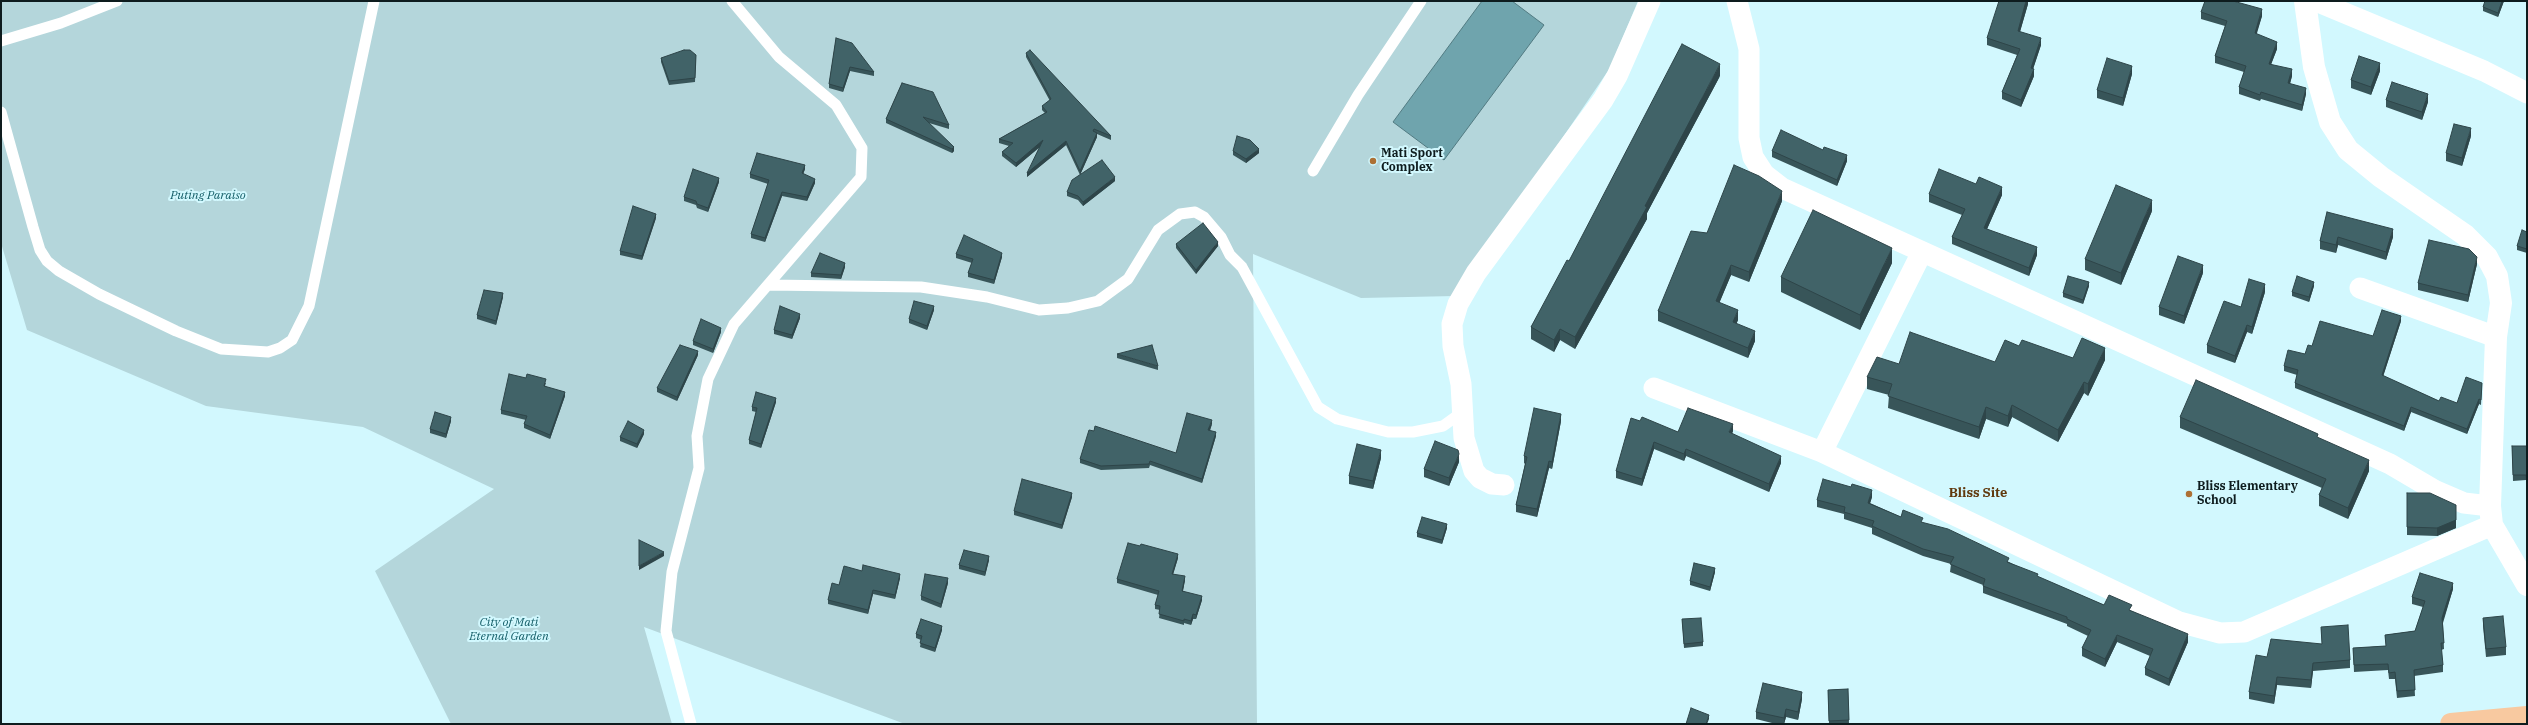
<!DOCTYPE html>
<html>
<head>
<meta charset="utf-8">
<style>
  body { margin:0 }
  #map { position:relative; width:2528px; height:725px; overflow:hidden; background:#d2f8fe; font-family:"IBM Plex Serif",serif }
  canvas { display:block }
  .frame { position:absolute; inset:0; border:2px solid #0e1c1e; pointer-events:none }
</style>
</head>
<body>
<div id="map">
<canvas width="2528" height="725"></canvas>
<div class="frame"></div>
</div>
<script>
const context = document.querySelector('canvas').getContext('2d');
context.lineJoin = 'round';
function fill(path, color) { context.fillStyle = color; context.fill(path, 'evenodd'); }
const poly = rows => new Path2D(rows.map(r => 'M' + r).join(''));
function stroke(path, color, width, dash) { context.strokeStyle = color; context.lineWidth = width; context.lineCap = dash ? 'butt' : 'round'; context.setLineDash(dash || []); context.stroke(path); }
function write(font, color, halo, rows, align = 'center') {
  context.font = font + ' "IBM Plex Serif",serif'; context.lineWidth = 4; context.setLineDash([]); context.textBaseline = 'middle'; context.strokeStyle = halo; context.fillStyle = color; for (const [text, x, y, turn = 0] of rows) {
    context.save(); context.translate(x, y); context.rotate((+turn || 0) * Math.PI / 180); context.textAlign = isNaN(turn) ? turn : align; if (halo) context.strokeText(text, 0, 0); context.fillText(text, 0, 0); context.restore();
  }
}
fill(poly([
  [1,1,1638,1,1610,68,1455,296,1361,298,1253,254,1257,724,905,724,644,627,672,724,451,724,375,571,494,489,363,427,206,406,27,330,1,243]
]), '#b4d6db');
const water = poly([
  [1482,1,1512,1,1544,25,1444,160,1393,122,1482,1]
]);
fill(water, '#6fa4ad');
stroke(water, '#527b82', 1);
stroke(poly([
  [1,41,61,23,117,1],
  [1,112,33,227,40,250,47,261,59,271,99,294,176,331,221,349,268,352,280,348,292,340,309,306,374,1],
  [1313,171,1358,95,1421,1],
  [768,285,921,287,987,297,1039,310,1068,308,1098,301,1128,279,1158,230,1180,214,1195,212,1204,217,1221,237,1230,255,1242,267,1318,407,1337,419,1388,432,1413,432,1443,426,1461,413],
  [691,724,666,631,672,572,699,468,697,436,708,379,734,324,861,177,862,148,836,105,779,57,732,1]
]), '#fff', 11);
stroke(poly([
  [1737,1,1749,49,1749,138,1753,157,1764,174,1782,188,2390,464,2436,491,2464,503,2490,506],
  [2316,1,2484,71,2527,93],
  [2360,288,2496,337],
  [1654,388,1822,452,2179,622,2220,633,2244,632,2492,525],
  [1822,452,1922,252],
  [1504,485,1492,484,1480,478,1474,471,1464,438,1461,384,1453,346,1452,324,1458,304,1476,273,1603,100,1617,76,1650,1]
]), '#fff', 21);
stroke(poly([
  [2305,1,2314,67,2330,122,2348,150,2381,177,2465,235,2487,257,2497,276,2501,303,2496,337,2490,506,2492,525,2527,585]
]), '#fff', 22);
stroke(poly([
  [2451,724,2527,717]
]), '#f8c9a0', 22);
fill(poly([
  [2028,1,2028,4,2020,32,2041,45,2033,69,2034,76,2021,107,2002,99,2002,92,2017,55,1987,45,1987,38],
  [2504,1,2498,17,2483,11,2483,7],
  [2201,12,2262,16,2256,34,2277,49,2271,64,2292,76,2290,84,2306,94,2302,111,2261,99,2260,101,2239,94,2239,87,2244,72,2215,63,2215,56,2225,26,2201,19],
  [836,38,874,72,874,76,850,71,843,92,829,88,829,84],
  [1026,53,1111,136,1111,140,1097,134,1097,137,1080,175,1066,145,1027,177,1040,147,1016,167,1002,156,1002,152,1009,146,999,143,999,139,1045,113,1042,110,1042,106,1050,101,1026,57],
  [696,55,695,82,669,85,661,62,661,58],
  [2380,71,2371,95,2351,88,2351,80],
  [2132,74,2123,106,2097,98,2097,90],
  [1720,76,1647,213,1647,219,1575,349,1560,340,1554,352,1531,339,1531,327,1569,261],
  [902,83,949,125,949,129,929,123,954,151,952,153,886,123,886,119],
  [2386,100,2428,102,2422,120,2386,107],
  [2471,136,2462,166,2446,161,2446,153],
  [1233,151,1259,153,1246,163,1233,155],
  [1772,151,1847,161,1837,186,1772,157],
  [805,169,803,174,815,183,807,201,782,196,765,242,751,238,751,234,768,184,750,178,750,174],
  [1115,181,1083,206,1078,200,1067,196,1067,192],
  [719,182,708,212,697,208,696,205,684,201,684,197],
  [1929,194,2002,195,1987,229,2037,255,2029,276,1952,244,1952,237,1962,215,1929,202],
  [1782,201,1749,282,1731,275,1719,303,1738,320,1736,324,1755,341,1748,358,1658,321,1658,311,1707,233],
  [2152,211,2121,285,2085,270,2085,259],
  [2327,212,2393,237,2386,260,2338,245,2336,253,2320,249,2320,241],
  [656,218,642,260,620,255,620,251],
  [2527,232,2527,253,2517,250,2517,246],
  [1176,244,1218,246,1196,274,1176,248],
  [956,254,1002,257,994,284,968,277,968,273,972,263,956,258],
  [1892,263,1860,330,1781,292,1781,277],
  [2477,264,2468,302,2418,290,2418,283],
  [845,267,841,279,811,277,811,273],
  [2203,273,2184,324,2159,315,2159,307],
  [2089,286,2083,304,2063,297,2063,293],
  [2314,286,2309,302,2292,296,2292,292],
  [2265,292,2252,334,2247,332,2235,363,2207,353,2207,345,2241,307],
  [503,297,496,325,477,319,477,315],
  [934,310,927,330,909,323,909,319],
  [800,318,792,339,774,334,774,330],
  [2401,321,2383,376,2439,401,2457,403,2482,383,2481,405,2479,404,2467,434,2411,412,2404,431,2295,388,2295,383,2297,375,2284,371,2284,366,2305,354,2312,346,2373,336],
  [721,332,713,353,693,345,693,341],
  [2019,346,2073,358,2105,360,2088,396,2084,393,2058,442,2012,417,2008,427,1986,419,1979,439,1888,408,1889,395,1867,389,1867,377,1899,364,1995,362],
  [1117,354,1158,366,1158,370,1117,358],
  [698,355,677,401,657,392,657,388],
  [526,378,546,383,545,386,565,396,550,439,524,428,524,424,526,420,501,414,501,410],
  [776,402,761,448,749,444,749,440,756,412,752,411,752,407],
  [2180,417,2318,438,2369,471,2348,519,2319,506,2319,495,2322,488,2180,428],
  [451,421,446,438,430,433,430,429],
  [1561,421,1552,469,1549,468,1537,517,1516,512,1516,505,1525,464,1524,463,1524,456],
  [1640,421,1678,432,1733,431,1732,434,1781,463,1769,492,1686,456,1684,461,1654,449,1642,486,1616,478,1616,471],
  [1212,424,1210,431,1216,436,1202,483,1150,465,1149,468,1101,470,1080,463,1080,459,1176,453],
  [644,434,637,448,620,441,620,437],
  [2512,446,2527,446,2527,490,2526,480,2513,481],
  [1381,458,1373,489,1349,484,1349,476],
  [1459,462,1449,486,1424,477,1424,469],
  [2407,493,2456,528,2437,536,2407,535],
  [1072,497,1062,529,1014,515,1014,511],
  [1872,497,1870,503,1901,517,1923,523,2009,562,2038,577,2104,605,2132,611,2188,642,2169,686,2145,675,2145,668,2150,656,2117,642,2105,667,2082,656,2082,648,2088,636,2067,626,2067,624,1983,593,1983,585,1950,572,1951,564,1923,556,1872,534,1872,528,1844,519,1844,514,1817,507,1817,500],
  [1447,528,1442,544,1417,537,1417,533],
  [1178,558,1173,574,1185,580,1183,591,1202,600,1196,619,1193,619,1191,625,1184,623,1184,625,1159,618,1160,610,1155,609,1155,605,1158,595,1117,583,1117,579],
  [989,560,985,576,959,569,959,565],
  [862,571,900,578,895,599,873,594,868,614,828,604,828,600,839,585],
  [1715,572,1710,591,1690,585,1690,581],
  [948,583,941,608,921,600,921,596],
  [2453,589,2443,623,2444,649,2441,650,2443,665,2443,672,2414,676,2415,696,2397,698,2395,679,2389,679,2388,670,2354,672,2353,648,2386,646,2385,635,2415,631,2423,607,2412,604,2412,597],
  [2483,618,2506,647,2506,655,2486,657,2483,626],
  [1682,619,1703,642,1703,646,1684,648],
  [2321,627,2350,660,2350,668,2313,671,2311,688,2277,685,2274,704,2249,699,2249,692,2267,657,2322,644],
  [942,630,935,652,920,647,921,640,916,638,916,634],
  [1848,689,1849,724,1829,724,1828,690],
  [1802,699,1798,720,1786,717,1784,724,1776,724,1756,719,1756,712]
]), '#385559');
fill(poly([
  [2026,1,2028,1,2028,4,2018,38,2018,31],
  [2502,1,2504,1,2498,17,2498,13],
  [2262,9,2262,16,2255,40,2255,33],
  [2041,38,2041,45,2031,75,2031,68],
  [2277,42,2277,49,2269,70,2269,64],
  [2380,63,2380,71,2371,95,2371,87],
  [1720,64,1720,76,1647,213,1647,219,1575,349,1575,337],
  [2132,66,2132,74,2123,106,2123,98],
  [850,67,850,71,843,92,843,88],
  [2034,69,2034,76,2021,107,2021,100],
  [2292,69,2292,76,2288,90,2288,83],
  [2306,88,2306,94,2302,111,2302,105],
  [2428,94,2428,102,2422,120,2422,112],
  [2471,128,2471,136,2462,166,2462,158],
  [1097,133,1097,137,1080,175,1080,171],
  [1043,140,1043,144,1016,167,1016,163],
  [1066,141,1066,145,1027,177,1027,173],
  [954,147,954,151,952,153,952,149],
  [1259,149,1259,153,1246,163,1246,159],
  [1847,155,1847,161,1837,186,1837,180],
  [805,165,805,169,802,177,802,173],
  [1115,177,1115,181,1083,206,1083,202],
  [719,178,719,182,708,212,708,208],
  [815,179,815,183,807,201,807,197],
  [2002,187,2002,195,1984,236,1984,228],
  [1782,191,1782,201,1749,282,1749,272],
  [782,192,782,196,765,242,765,238],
  [2152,200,2152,211,2121,285,2121,273],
  [656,214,656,218,642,260,642,256],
  [2393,229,2393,237,2386,260,2386,252],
  [2338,237,2338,245,2336,253,2336,245],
  [1218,242,1218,246,1196,274,1196,270],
  [2037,247,2037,255,2029,276,2029,268],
  [1892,248,1892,263,1860,330,1860,315],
  [1002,253,1002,257,994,284,994,280],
  [2477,257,2477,264,2468,302,2468,295],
  [845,263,845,267,841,279,841,275],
  [1731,265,1731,275,1716,311,1716,301],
  [2203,265,2203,273,2184,324,2184,316],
  [2089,282,2089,286,2083,304,2083,300],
  [2314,282,2314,286,2309,302,2309,297],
  [2265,284,2265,292,2252,334,2252,327],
  [503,293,503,297,496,325,496,321],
  [934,306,934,310,927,330,927,326],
  [1738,310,1738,320,1733,332,1733,322],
  [800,314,800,318,792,339,792,335],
  [2401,316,2401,321,2382,380,2382,375],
  [2247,325,2247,332,2235,363,2235,356],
  [721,328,721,332,713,353,713,349],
  [1560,329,1560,340,1554,352,1554,340],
  [1755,331,1755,341,1748,358,1748,348],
  [2105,348,2105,360,2088,396,2088,384],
  [698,351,698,355,677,401,677,397],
  [2084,382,2084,393,2058,442,2058,430],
  [565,392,565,396,550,439,550,435],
  [776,398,776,402,761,448,761,444],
  [2479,399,2479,404,2467,434,2467,429],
  [2012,405,2012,417,2008,427,2008,416],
  [1986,407,1986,419,1979,439,1979,427],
  [2411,407,2411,412,2404,431,2404,426],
  [1561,414,1561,421,1552,469,1552,462],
  [451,417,451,421,446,438,446,434],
  [1212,420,1212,424,1208,434,1208,430],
  [1733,424,1733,431,1729,439,1729,432],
  [644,430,644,434,637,448,637,444],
  [1216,432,1216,436,1202,483,1202,479],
  [1654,442,1654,449,1642,486,1642,479],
  [1686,449,1686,456,1684,461,1684,454],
  [1381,450,1381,458,1373,489,1373,481],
  [1459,454,1459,462,1449,486,1449,478],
  [1781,456,1781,463,1769,492,1769,484],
  [2369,460,2369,471,2348,519,2348,508],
  [1549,461,1549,468,1537,517,1537,509],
  [1872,490,1872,497,1868,510,1868,503],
  [1072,493,1072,497,1062,529,1062,525],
  [2456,505,2456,528,2437,536,2437,528],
  [1447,524,1447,528,1442,544,1442,540],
  [664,552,664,556,639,570,639,566],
  [1178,554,1178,558,1172,578,1172,574],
  [989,556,989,560,985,576,985,572],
  [1715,568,1715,572,1710,591,1710,587],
  [900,574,900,578,895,599,895,595],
  [1185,576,1185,580,1182,595,1182,591],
  [948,578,948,583,941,608,941,604],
  [2453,583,2453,589,2442,624,2442,618],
  [873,590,873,594,868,614,868,610],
  [1202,596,1202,600,1196,619,1196,615],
  [1193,614,1193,619,1191,625,1191,621],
  [942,626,942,630,935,652,935,648],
  [2188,634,2188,642,2169,686,2169,679],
  [2117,635,2117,642,2105,667,2105,659],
  [2313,663,2313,671,2311,688,2311,680],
  [2277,677,2277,685,2274,704,2274,696],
  [1802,692,1802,699,1798,720,1798,712],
  [1786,709,1786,717,1784,724,1784,718],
  [1709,715,1709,719,1707,724,1706,724]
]), '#2e4549');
const building = poly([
  [1999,1,2026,1,2018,31,2041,38,2031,68,2034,69,2021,100,2002,92,2020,49,1987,38,1999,1],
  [2205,1,2233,1,2262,9,2255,33,2277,42,2269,64,2292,69,2288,83,2306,88,2302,105,2261,92,2260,95,2239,87,2246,66,2215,56,2227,21,2201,12,2205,1],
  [2485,1,2502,1,2498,13,2483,7,2485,1],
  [836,38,852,43,874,72,850,67,843,88,829,84,836,38],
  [1682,44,1720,64,1645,206,1647,207,1575,337,1560,329,1554,340,1531,327,1567,260,1569,261,1682,44],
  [684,50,690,50,696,55,695,78,669,81,661,58,684,50],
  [1030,50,1111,136,1094,129,1093,131,1097,133,1080,171,1066,141,1027,173,1043,140,1016,163,1002,152,1013,143,999,139,1047,112,1042,106,1051,99,1026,53,1030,50],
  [2359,56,2380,63,2371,87,2351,80,2359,56],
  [2107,58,2132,66,2123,98,2097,90,2107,58],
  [2392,82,2428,94,2422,112,2386,100,2392,82],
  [902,83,933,92,949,125,923,117,954,147,952,149,886,119,902,83],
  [2454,124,2471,128,2462,158,2446,153,2454,124],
  [1781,130,1823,150,1824,147,1847,155,1837,180,1772,151,1781,130],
  [1237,136,1250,140,1259,149,1246,159,1233,151,1237,136],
  [757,153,805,165,802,173,815,179,807,197,782,192,765,238,751,234,769,180,750,174,757,153],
  [1102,160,1115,177,1083,202,1078,196,1067,192,1072,180,1102,160],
  [1734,165,1759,176,1782,191,1749,272,1731,265,1716,301,1738,310,1733,322,1755,331,1748,348,1658,311,1691,231,1707,233,1734,165],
  [693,169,719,178,708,208,697,204,696,201,684,197,693,169],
  [1939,169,1976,184,1979,177,2002,187,1984,228,2037,247,2029,268,1952,237,1965,209,1929,194,1939,169],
  [2116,185,2152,200,2121,273,2085,259,2116,185],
  [633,206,656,214,642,256,620,251,633,206],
  [1813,210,1892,248,1860,315,1781,277,1813,210],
  [2327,212,2393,229,2386,252,2338,237,2336,245,2320,241,2327,212],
  [1203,223,1218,242,1196,270,1176,244,1203,223],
  [2522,230,2527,232,2527,249,2517,246,2522,230],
  [964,235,1002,253,994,280,968,273,973,259,956,254,964,235],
  [2429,240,2469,249,2477,257,2468,295,2418,283,2429,240],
  [820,253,845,263,841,275,811,273,820,253],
  [2178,256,2203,265,2184,316,2159,307,2178,256],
  [2068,276,2089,282,2083,300,2063,293,2068,276],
  [2297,276,2314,282,2309,297,2292,292,2297,276],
  [2249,279,2265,284,2252,327,2247,325,2235,356,2207,345,2224,301,2241,307,2249,279],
  [484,290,503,293,496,321,477,315,484,290],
  [914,301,934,306,927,326,909,319,914,301],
  [780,306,800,314,792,335,774,330,780,306],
  [2382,310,2401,316,2382,375,2439,401,2441,397,2457,403,2466,377,2482,383,2481,400,2479,399,2467,429,2411,407,2404,426,2295,383,2298,370,2284,366,2288,350,2305,354,2308,345,2312,346,2320,321,2373,336,2382,310],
  [701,319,721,328,713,349,693,341,701,319],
  [1910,332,1995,362,2005,340,2019,346,2022,340,2073,358,2082,338,2105,348,2088,384,2084,382,2058,430,2012,405,2008,416,1986,407,1979,427,1888,396,1892,384,1867,377,1877,357,1899,364,1910,332],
  [680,345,698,351,677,397,657,388,680,345],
  [1152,345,1158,366,1117,354,1152,345],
  [509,374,526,378,527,374,546,379,544,386,565,392,550,435,524,424,527,416,501,410,509,374],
  [2196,380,2318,434,2317,437,2369,460,2348,508,2319,495,2326,479,2180,417,2196,380],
  [756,392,776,398,761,444,749,440,757,408,752,407,756,392],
  [1534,408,1561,414,1552,462,1549,461,1537,509,1516,505,1527,457,1524,456,1534,408],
  [1688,408,1733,424,1729,432,1781,456,1769,484,1686,449,1684,454,1654,442,1642,479,1616,471,1631,418,1640,421,1642,417,1678,432,1688,408],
  [435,412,451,417,446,434,430,429,435,412],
  [1187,413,1212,420,1208,430,1216,432,1202,479,1150,461,1149,464,1101,466,1080,459,1089,430,1094,431,1095,426,1176,453,1187,413],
  [628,421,644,430,637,444,620,437,628,421],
  [1435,441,1458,450,1459,454,1449,478,1424,469,1435,441],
  [1357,444,1381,450,1373,481,1349,476,1357,444],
  [2512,446,2527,446,2527,484,2526,475,2513,475,2512,446],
  [1022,479,1072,493,1062,525,1014,511,1022,479],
  [1823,479,1851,487,1852,484,1872,490,1868,503,1901,517,1903,510,1923,518,1921,522,1948,529,2009,558,2007,562,2038,574,2037,576,2104,605,2109,595,2132,605,2129,610,2188,634,2169,679,2145,668,2153,649,2117,635,2105,659,2082,648,2091,630,2067,619,2067,617,1983,586,1985,579,1950,564,1954,557,1923,549,1872,526,1874,521,1844,512,1845,507,1817,500,1823,479],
  [2407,493,2430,493,2456,505,2456,520,2437,528,2407,527,2407,493],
  [1422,517,1447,524,1442,540,1417,533,1422,517],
  [639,540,664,552,639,566,639,540],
  [1128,543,1140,546,1141,544,1178,554,1172,574,1185,576,1182,591,1202,596,1196,615,1193,614,1191,621,1184,619,1184,621,1159,614,1160,606,1155,605,1159,591,1117,579,1128,543],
  [964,550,989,556,985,572,959,565,964,550],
  [1694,563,1715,568,1710,587,1690,581,1694,563],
  [863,565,900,574,895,595,873,590,868,610,828,600,832,583,839,585,844,566,862,571,863,565],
  [2420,573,2453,583,2442,618,2444,643,2441,643,2443,665,2414,670,2415,690,2397,691,2395,672,2389,673,2388,664,2354,665,2353,648,2386,646,2385,635,2415,631,2425,601,2412,597,2420,573],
  [925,574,948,578,941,604,921,596,925,574],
  [2503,616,2506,647,2486,649,2483,618,2503,616],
  [1701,618,1703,642,1684,644,1682,619,1701,618],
  [921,619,942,626,935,648,920,643,922,636,916,634,921,619],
  [2348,625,2350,660,2313,663,2311,680,2277,677,2274,696,2249,692,2256,655,2267,657,2271,639,2322,644,2321,627,2348,625],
  [1763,683,1802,692,1798,712,1786,709,1784,718,1756,712,1763,683],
  [1848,689,1849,720,1829,721,1828,690,1848,689],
  [1691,708,1709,715,1706,724,1686,724,1691,708]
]);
fill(building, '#416368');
stroke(building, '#2e4549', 1);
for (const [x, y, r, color] of [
  [1373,161,4,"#ad7034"],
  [2189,494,4,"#ad7034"]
]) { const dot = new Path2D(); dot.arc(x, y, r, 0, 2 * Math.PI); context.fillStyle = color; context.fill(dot); stroke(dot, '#d2f8fe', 1.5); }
write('bold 12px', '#0e1c1e', '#d2f8fe', [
  ["Mati Sport",1381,154],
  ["Complex",1381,168],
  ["Bliss Elementary",2197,487],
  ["School",2197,501]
], 'left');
write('italic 12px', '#145e68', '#d2f8fe', [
  ["Puting Paraiso",208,196],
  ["City of Mati",509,623],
  ["Eternal Garden",509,637]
]);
write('bold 13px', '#61390d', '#d2f8fe', [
  ["Bliss Site",1978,493]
]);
</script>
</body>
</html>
